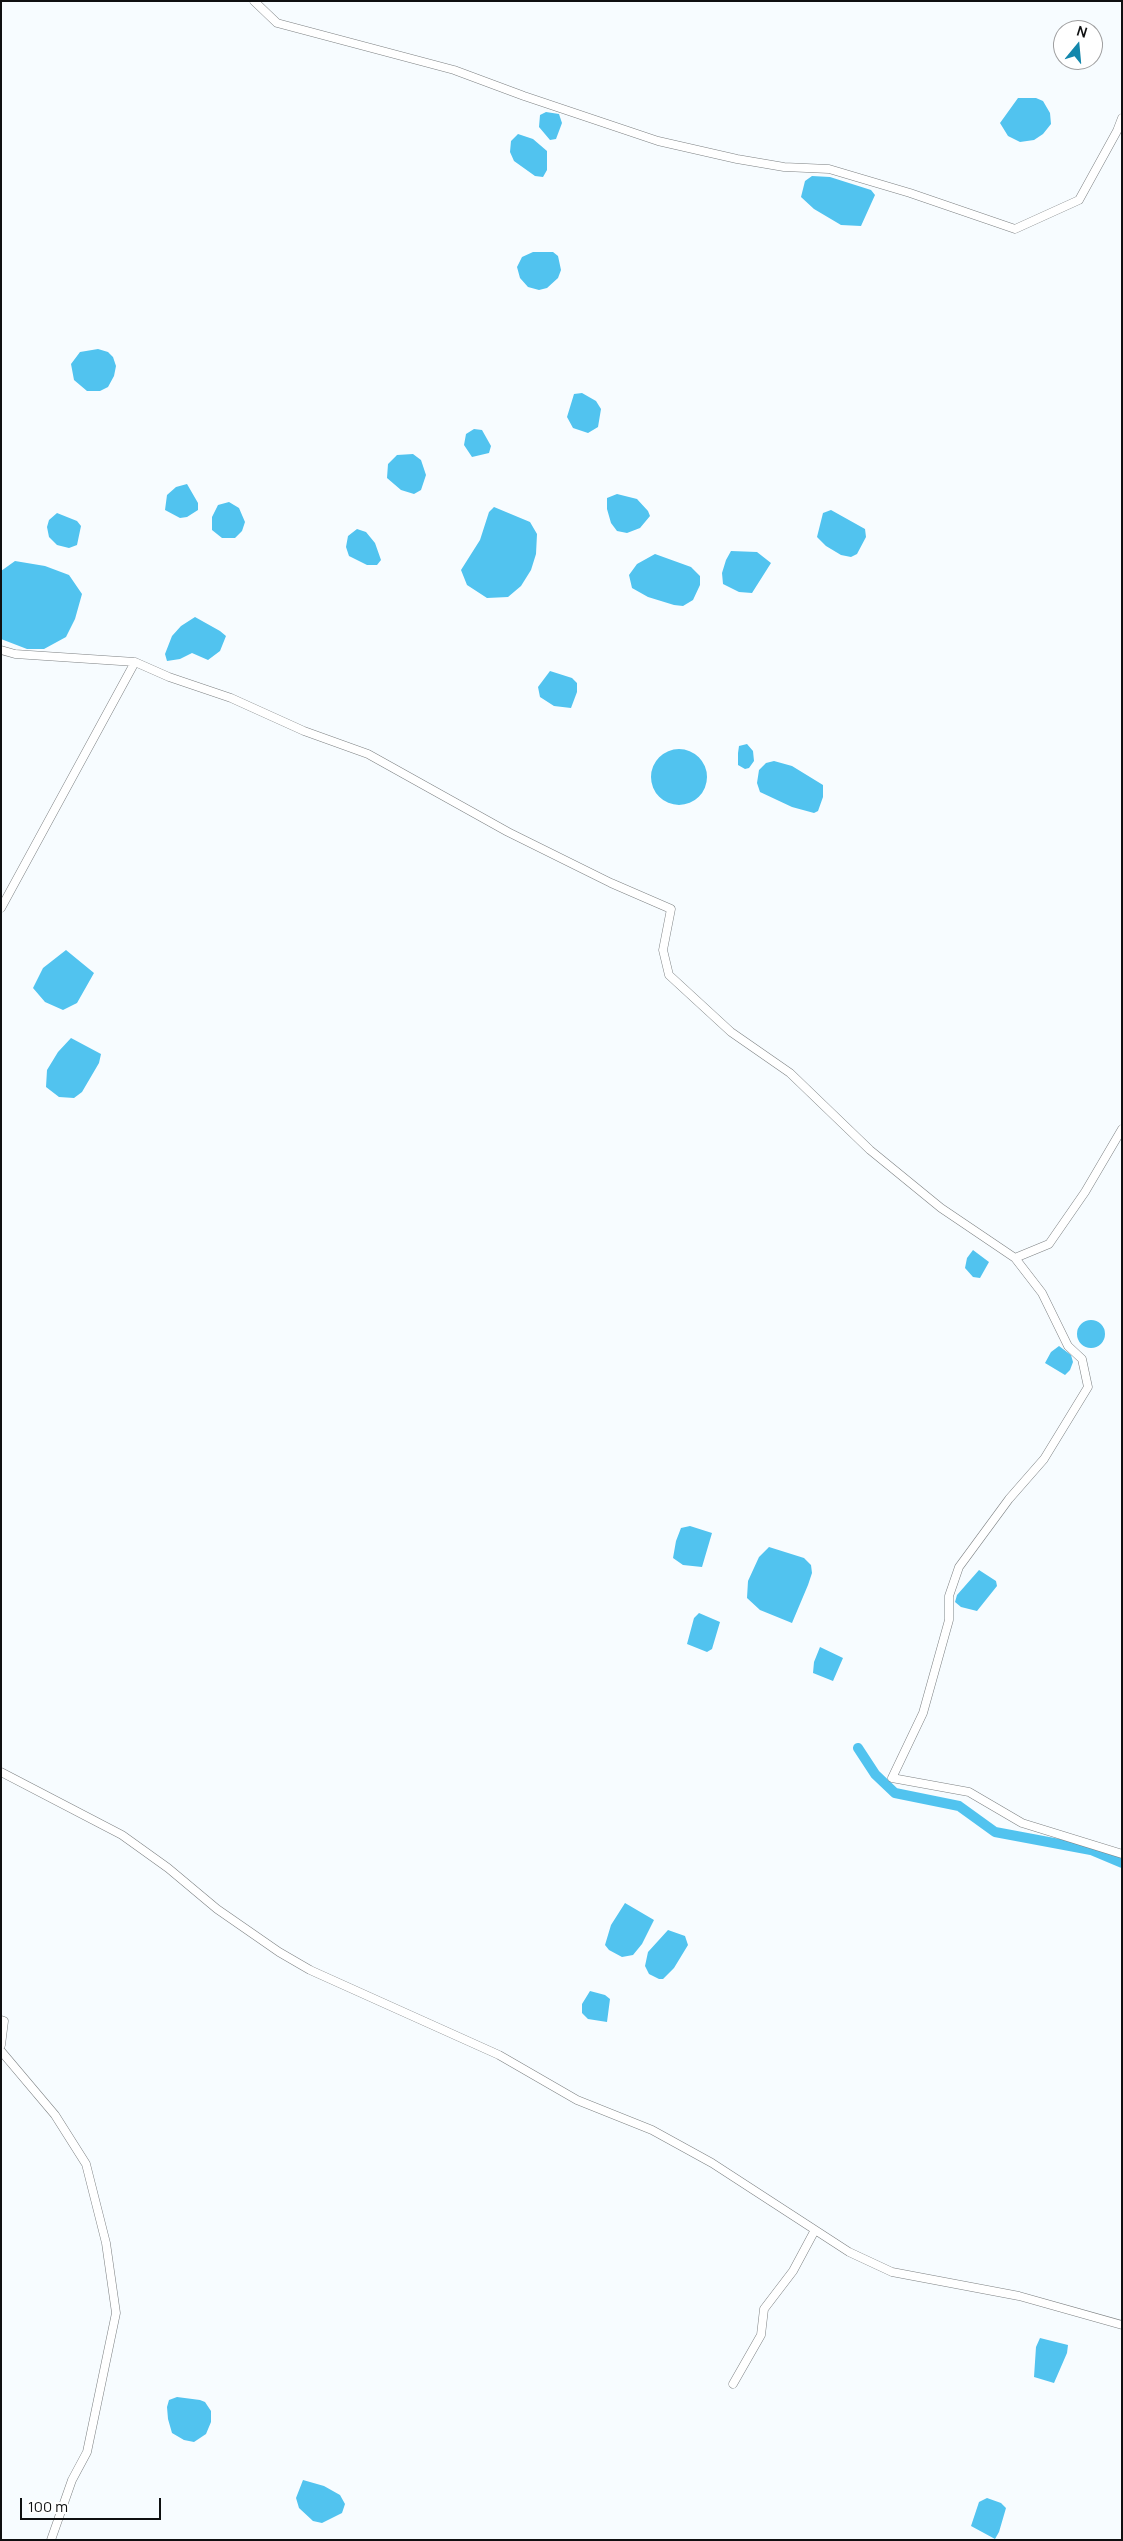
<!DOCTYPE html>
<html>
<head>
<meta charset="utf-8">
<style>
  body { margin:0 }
  #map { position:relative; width:1123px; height:2541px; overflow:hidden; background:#f7fcff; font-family:Manrope,sans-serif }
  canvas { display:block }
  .frame { position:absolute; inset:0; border:2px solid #0f1011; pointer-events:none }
  .north { position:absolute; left:1053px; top:20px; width:50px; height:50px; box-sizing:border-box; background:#fff; border:1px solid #9f9fa0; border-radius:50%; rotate:17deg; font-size:14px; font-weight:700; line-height:20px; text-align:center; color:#0f1011 }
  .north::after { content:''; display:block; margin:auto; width:18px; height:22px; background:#1387ac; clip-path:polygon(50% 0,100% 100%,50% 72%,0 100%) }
  .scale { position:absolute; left:20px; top:2498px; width:141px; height:22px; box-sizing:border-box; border:2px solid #0f1011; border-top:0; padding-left:6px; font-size:15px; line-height:18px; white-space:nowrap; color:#0f1011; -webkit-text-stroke:4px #fff; paint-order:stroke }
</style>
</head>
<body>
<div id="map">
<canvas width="1123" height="2541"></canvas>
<div class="frame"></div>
<div class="north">N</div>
<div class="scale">100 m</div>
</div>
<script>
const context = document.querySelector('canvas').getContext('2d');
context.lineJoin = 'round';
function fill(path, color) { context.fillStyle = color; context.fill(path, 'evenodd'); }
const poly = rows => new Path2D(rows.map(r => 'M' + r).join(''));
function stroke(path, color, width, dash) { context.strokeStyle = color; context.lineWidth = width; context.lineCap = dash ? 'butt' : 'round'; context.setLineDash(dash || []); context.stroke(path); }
fill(poly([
  [1018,98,1036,98,1043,101,1050,113,1051,124,1043,134,1034,140,1020,142,1008,136,1000,123],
  [546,112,559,114,562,123,556,139,550,140,539,127,540,115],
  [518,134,533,139,547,151,547,170,543,177,535,176,514,161,510,152,511,141],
  [812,176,830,177,871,190,875,195,861,226,841,225,814,209,801,197,805,181],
  [533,252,553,252,558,256,561,270,558,278,547,288,539,290,528,287,520,278,517,267,522,257],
  [98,349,108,352,113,357,116,366,114,376,108,387,100,391,87,391,74,380,71,364,80,352],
  [582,393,596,401,601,409,598,427,588,433,573,428,567,417,574,394],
  [474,429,482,430,491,446,489,453,472,457,464,445,466,434],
  [413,454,421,460,426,475,421,490,414,494,401,490,387,478,388,464,397,455],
  [187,484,198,503,198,510,187,517,180,518,165,510,167,495,176,487],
  [617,494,637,499,648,511,650,516,640,528,627,533,617,531,611,523,607,509,607,498],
  [229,502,239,508,245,522,242,531,235,538,222,538,212,530,212,517,218,505],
  [494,507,530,522,537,534,536,554,531,570,521,586,508,597,487,598,467,585,461,570,480,540,489,512],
  [831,510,865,529,866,537,857,554,851,557,841,555,826,546,817,537,823,513],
  [57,513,77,521,81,526,77,545,69,548,57,545,49,537,47,527,49,520],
  [357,529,366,532,375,543,381,560,377,565,367,565,349,556,346,547,348,536],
  [731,551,757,552,771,563,752,593,739,592,723,584,722,573,726,560],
  [655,554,691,567,700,576,700,585,693,600,683,606,674,605,648,597,632,588,629,575,637,564],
  [15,561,45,566,69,575,82,594,75,619,66,637,44,649,27,649,1,639,1,571],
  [195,617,220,631,226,636,220,651,208,660,192,653,180,659,167,661,165,654,172,636,181,626],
  [550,671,572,678,577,683,577,692,571,708,554,706,540,697,538,687],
  [747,744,753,751,754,761,749,768,745,769,738,765,738,753,739,746],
  '651 777a28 28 0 1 1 56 0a28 28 0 1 1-56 0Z',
  [774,761,792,766,823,785,823,797,818,811,814,813,792,807,760,792,757,783,759,770,766,763],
  [66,950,94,973,77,1003,63,1010,45,1002,33,988,43,968],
  [71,1038,101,1054,99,1063,82,1092,74,1098,59,1097,46,1087,47,1070,58,1052],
  [973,1250,989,1262,980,1278,973,1277,965,1268,967,1258],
  '1077 1334a14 14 0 1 1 28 0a14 14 0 1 1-28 0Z',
  [1059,1346,1071,1355,1073,1362,1070,1370,1065,1375,1045,1363,1051,1352],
  [690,1526,712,1533,702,1567,683,1565,673,1558,676,1541,681,1528],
  [769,1547,804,1558,811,1565,812,1573,808,1585,792,1623,760,1610,747,1598,748,1581,759,1557],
  [979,1570,996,1581,997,1586,977,1611,961,1607,955,1602,957,1595],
  [699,1613,720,1622,712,1649,707,1652,687,1644,694,1618],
  [820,1647,843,1658,833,1681,813,1673,814,1662],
  [625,1903,654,1920,642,1944,633,1955,622,1957,609,1950,605,1945,611,1925],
  [668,1930,685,1936,688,1945,674,1968,663,1979,659,1979,649,1974,645,1966,648,1952],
  [590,1991,605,1995,610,1999,607,2022,588,2019,582,2013,582,2004],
  [1040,2338,1068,2345,1067,2353,1054,2383,1034,2377,1036,2347],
  [177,2397,200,2400,205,2402,211,2411,211,2422,206,2434,194,2442,184,2440,172,2433,168,2419,167,2407,169,2400],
  [303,2480,324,2486,340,2495,345,2504,342,2513,322,2523,313,2521,299,2508,296,2498],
  [987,2498,1001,2503,1006,2508,999,2532,995,2539,971,2526,979,2502]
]), '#51c3ef');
stroke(poly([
  [858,1748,875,1774,895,1793,959,1806,995,1832,1091,1850,1122,1863]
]), '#51c3ef', 10);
const street = poly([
  [254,1,277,23,454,70,524,96,658,141,737,159,784,167,829,169,910,193,1015,229,1079,200,1117,131,1122,118],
  [1,650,15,654,135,662,169,677,231,698,304,731,368,754,508,832,611,883,671,909,663,950,669,975,731,1032,790,1073,870,1150,941,1208,1015,1258,1049,1244,1085,1192,1122,1129],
  [1,908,135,662],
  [1015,1258,1042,1293,1068,1346,1082,1359,1088,1387,1044,1459,1009,1499,959,1567,949,1596,949,1620,923,1713,892,1778,969,1792,1022,1823,1122,1854],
  [1,1772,122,1835,168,1868,217,1909,279,1952,310,1970,499,2055,577,2100,652,2130,712,2163,849,2252,892,2272,1019,2296,1122,2325],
  [1,2020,4,2021,1,2045],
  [1,2051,55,2115,86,2164,106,2243,116,2313,87,2452,72,2480,51,2540],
  [733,2384,761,2335,764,2309,793,2271,815,2230]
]);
stroke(street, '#7d8183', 9);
stroke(street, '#fff', 8);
</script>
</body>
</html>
